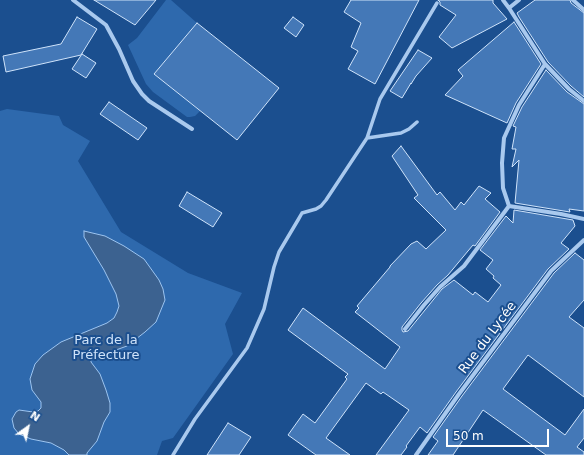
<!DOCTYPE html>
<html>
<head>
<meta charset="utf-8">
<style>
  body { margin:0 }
  #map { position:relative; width:584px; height:455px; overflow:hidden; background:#1b4f8f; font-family:"DejaVu Sans",sans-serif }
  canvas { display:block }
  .north { position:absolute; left:8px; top:407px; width:40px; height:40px; -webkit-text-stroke:3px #1b4f8f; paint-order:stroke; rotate:33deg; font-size:11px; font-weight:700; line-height:16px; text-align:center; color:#fff }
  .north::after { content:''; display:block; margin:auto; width:14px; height:18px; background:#fff; clip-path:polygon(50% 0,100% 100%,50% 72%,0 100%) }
  .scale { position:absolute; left:446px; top:429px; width:103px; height:18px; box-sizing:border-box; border:2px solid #fff; border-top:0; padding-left:5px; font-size:12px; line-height:14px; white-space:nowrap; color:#fff; -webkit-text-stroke:3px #1b4f8f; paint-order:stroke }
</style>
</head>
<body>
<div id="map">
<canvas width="584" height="455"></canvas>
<div class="north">N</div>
<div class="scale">50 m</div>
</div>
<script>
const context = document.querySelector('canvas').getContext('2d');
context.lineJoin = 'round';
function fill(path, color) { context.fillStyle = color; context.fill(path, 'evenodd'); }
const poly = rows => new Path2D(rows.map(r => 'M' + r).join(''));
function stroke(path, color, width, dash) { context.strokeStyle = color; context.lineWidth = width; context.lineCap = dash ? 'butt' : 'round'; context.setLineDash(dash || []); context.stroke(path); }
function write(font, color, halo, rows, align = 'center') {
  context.font = font + ' "DejaVu Sans",sans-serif'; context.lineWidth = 4; context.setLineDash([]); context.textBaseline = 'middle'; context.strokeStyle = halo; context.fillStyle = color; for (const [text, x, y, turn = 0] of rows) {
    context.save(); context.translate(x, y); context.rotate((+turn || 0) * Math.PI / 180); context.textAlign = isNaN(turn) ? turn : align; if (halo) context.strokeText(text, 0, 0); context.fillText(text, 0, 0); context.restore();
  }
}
fill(poly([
  [166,0,171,0,197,23,154,74,200,111,195,116,190,117,187,117,153,92,146,84,128,45,137,38],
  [7,109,59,116,63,125,90,141,78,161,121,232,188,273,242,293,225,324,233,354,173,438,162,441,157,455,0,455,0,111]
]), '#2e69ad');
const water = poly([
  [84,231,105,236,124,246,144,259,159,280,163,289,165,300,156,322,145,332,127,346,91,359,91,362,100,374,106,390,110,403,110,412,104,422,97,441,87,453,87,455,69,455,64,450,51,443,31,439,19,434,14,428,12,419,16,412,19,410,33,412,38,411,41,408,41,402,32,390,30,379,35,364,43,355,61,342,107,323,114,318,117,312,119,306,116,294,104,270,84,237,84,231]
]);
fill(water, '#3c6290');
stroke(water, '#9cc4f0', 1);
const building = poly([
  [94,0,156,0,135,25,94,0],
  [351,0,419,0,375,84,348,69,358,51,351,47,361,23,344,12,351,0],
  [438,0,493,0,493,3,507,19,452,48,439,37,456,15,440,5,440,2,438,0],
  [535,0,570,0,571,3,584,13,584,97,571,86,548,62,519,17,517,13,535,0],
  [77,17,97,29,81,55,6,72,3,56,61,44,77,17],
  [293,17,304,25,296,37,284,28,293,17],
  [514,22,541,64,516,103,507,123,445,95,463,76,458,70,514,22],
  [197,23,279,88,237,140,154,74,197,23],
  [418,50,432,58,416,76,411,84,411,83,402,98,390,91,418,50],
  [82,54,96,63,86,78,72,69,82,54],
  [546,70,567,92,584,104,584,211,569,209,570,212,515,203,519,160,512,167,516,149,512,149,516,127,513,126,522,107,546,70],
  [109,102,147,128,138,140,100,114,109,102],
  [401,146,437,195,440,192,455,210,461,202,464,205,479,186,491,193,485,199,500,212,475,246,473,245,448,275,437,285,421,303,402,327,402,330,403,332,408,331,442,289,454,280,473,295,475,292,488,302,501,285,493,278,494,276,486,269,493,260,480,250,506,216,513,223,514,210,573,220,575,226,561,243,569,249,548,269,456,392,427,433,420,427,406,446,407,447,401,455,376,455,409,410,383,392,381,394,366,383,326,438,350,455,316,455,288,435,303,414,315,423,347,379,345,377,348,374,288,330,303,308,385,369,400,347,355,312,359,308,357,306,390,267,390,266,411,244,417,241,426,249,446,230,414,198,418,195,392,156,401,146],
  [187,192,222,213,213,227,179,206,187,192],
  [575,253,584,260,584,300,569,317,584,328,584,397,528,355,503,389,565,435,584,409,584,438,577,447,584,452,584,455,546,455,483,410,453,455,428,455,438,441,433,437,462,396,554,273,575,253],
  [228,423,251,437,239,455,207,455,228,423]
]);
fill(building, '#4478b7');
stroke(building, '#cfe3fa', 1);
stroke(poly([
  [367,138,401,133,409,129,417,122],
  [173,455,195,419,247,348,264,309,274,267,279,252,298,220,302,213,316,209,321,206,326,200,367,138,380,99,437,3]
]), '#a9c9ee', 3.5);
stroke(poly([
  [73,0,106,25,119,49,133,81,142,94,149,101,192,129],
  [503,0,509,8,545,64,569,89,584,101],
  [573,0,584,10],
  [509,8,519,0],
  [545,64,519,105,504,138,502,163,503,188,509,206,561,214,584,219],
  [405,329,424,305,440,287,464,266,509,206],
  [416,455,459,394,551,271,584,240]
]), '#a9c9ee', 4);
write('13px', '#fff', '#1b4f8f', [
  ["Rue du Lycée",488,338,-53]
]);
write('13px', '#cfe3fa', '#1b4f8f', [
  ["Parc de la",106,341],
  ["Préfecture",106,356]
]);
</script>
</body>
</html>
